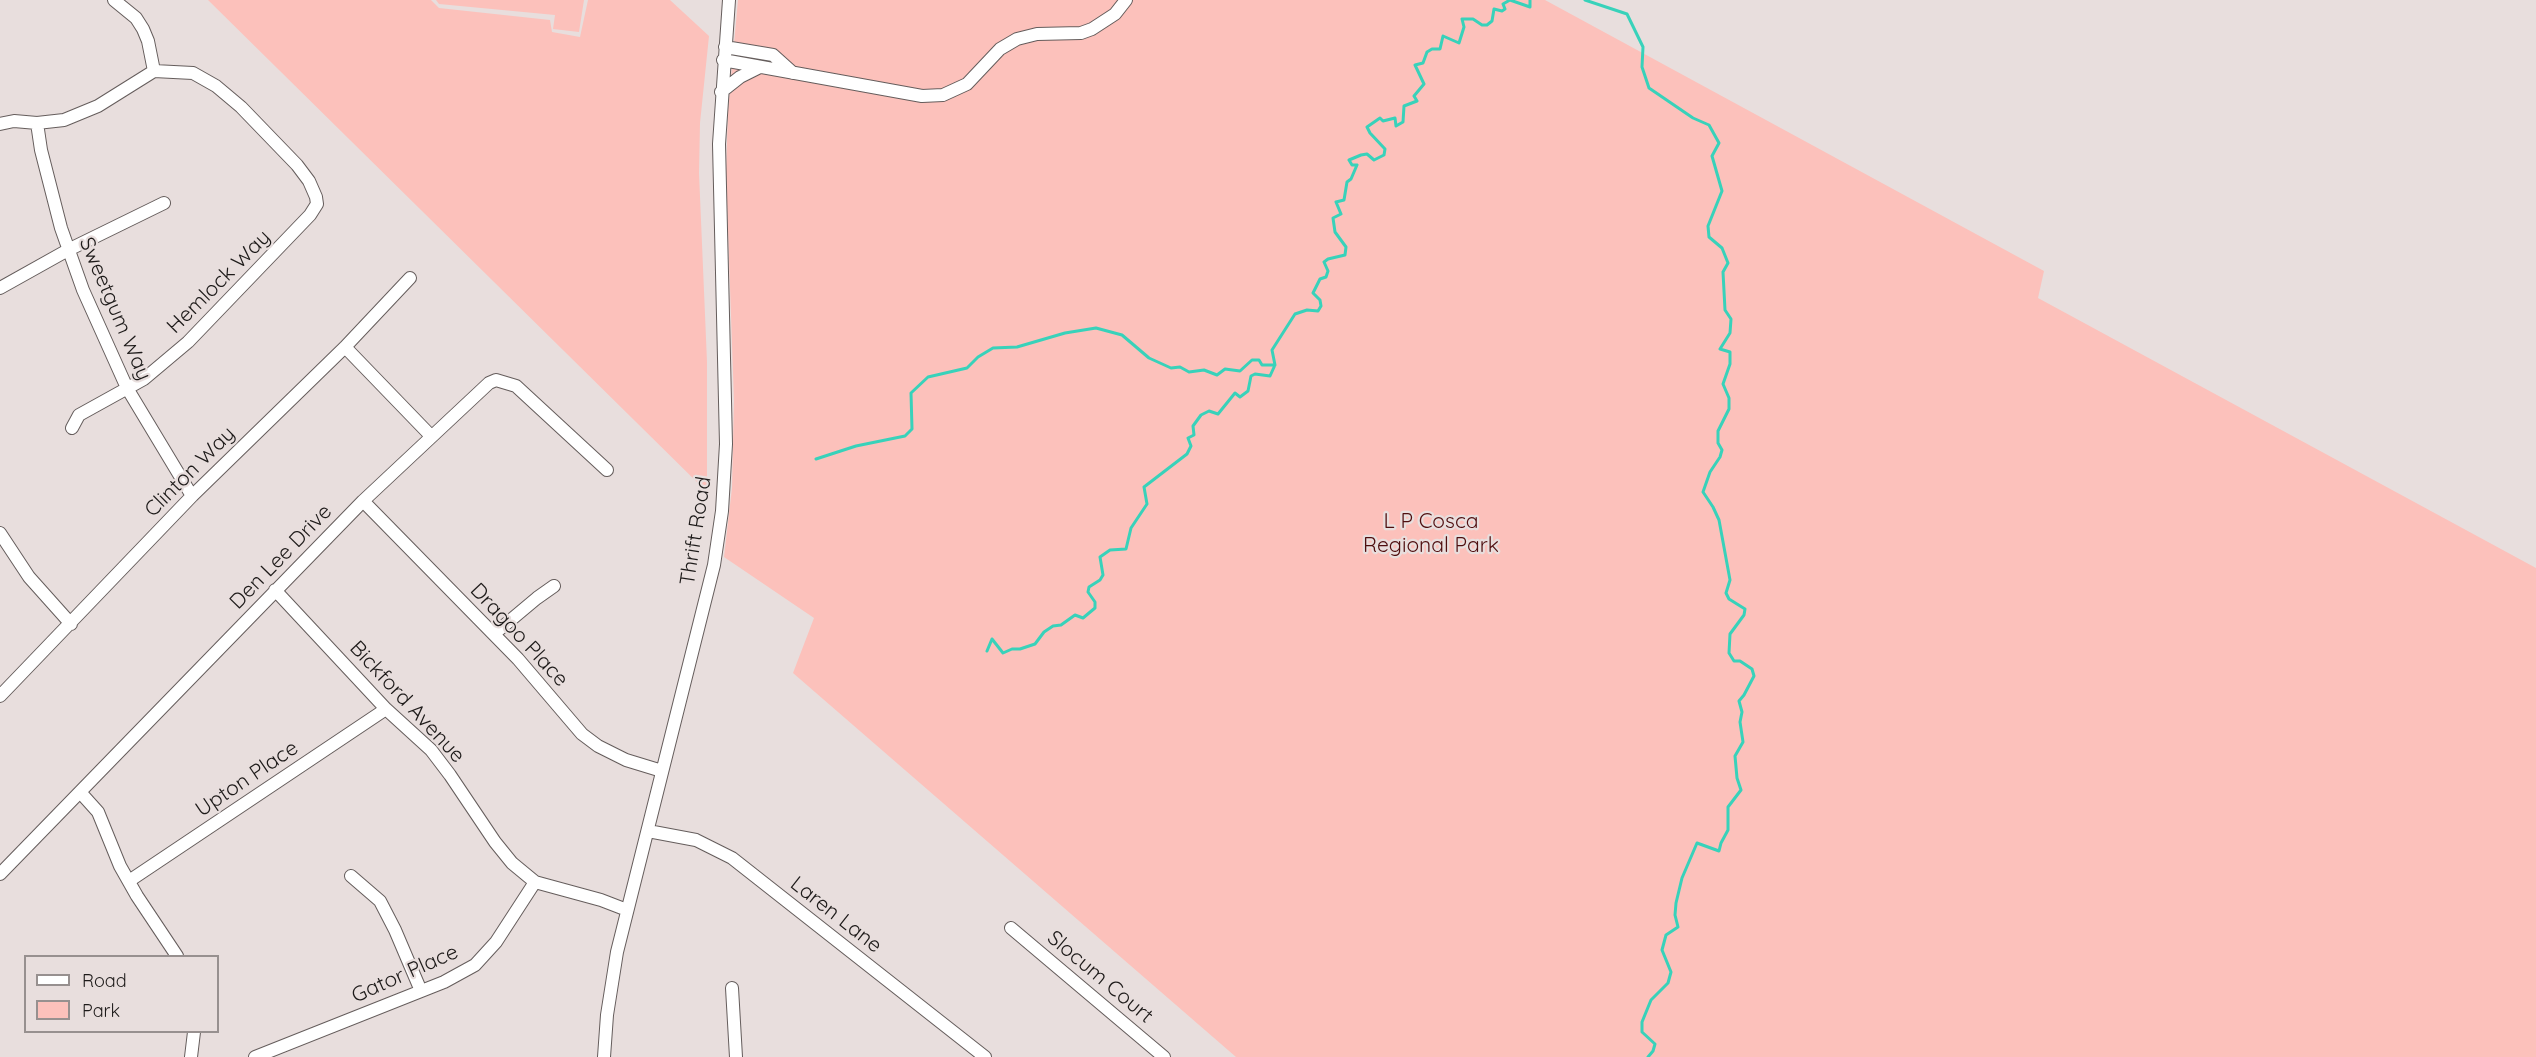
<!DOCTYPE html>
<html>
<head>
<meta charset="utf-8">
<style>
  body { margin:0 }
  #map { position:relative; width:2536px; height:1057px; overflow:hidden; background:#e8dedd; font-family:Quicksand,sans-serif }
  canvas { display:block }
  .legend { position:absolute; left:24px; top:955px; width:195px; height:78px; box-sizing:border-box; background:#e8dedd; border:2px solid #97908f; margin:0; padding:8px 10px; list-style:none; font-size:18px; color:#1d1a19 }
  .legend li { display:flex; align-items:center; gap:12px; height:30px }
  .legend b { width:30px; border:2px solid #97908f }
</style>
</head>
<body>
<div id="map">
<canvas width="2536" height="1057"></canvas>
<ul class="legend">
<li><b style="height:8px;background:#fff"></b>Road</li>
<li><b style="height:16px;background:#fcc1bb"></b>Park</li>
</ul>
</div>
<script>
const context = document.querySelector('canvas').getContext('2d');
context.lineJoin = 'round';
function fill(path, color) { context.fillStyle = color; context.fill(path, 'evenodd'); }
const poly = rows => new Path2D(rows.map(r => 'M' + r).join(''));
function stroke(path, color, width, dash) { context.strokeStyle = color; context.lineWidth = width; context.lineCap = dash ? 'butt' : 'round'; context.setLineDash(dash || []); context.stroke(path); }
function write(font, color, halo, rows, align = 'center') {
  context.font = font + ' Quicksand,sans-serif'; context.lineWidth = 4.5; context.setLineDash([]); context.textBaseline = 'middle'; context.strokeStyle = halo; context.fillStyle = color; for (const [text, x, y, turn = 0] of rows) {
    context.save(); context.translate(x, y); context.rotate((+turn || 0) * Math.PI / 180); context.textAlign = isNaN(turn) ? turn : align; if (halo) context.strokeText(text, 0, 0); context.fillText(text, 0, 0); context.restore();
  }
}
fill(poly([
  [208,0,431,0,439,8,550,20,552,32,580,37,588,0,670,0,709,36,700,123,699,173,707,362,707,492],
  [436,0,584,0,579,32,553,29,555,15,439,4],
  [738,0,1545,0,2044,271,2038,298,2536,568,2536,1057,1236,1057,793,673,814,618,724,557,732,488,734,401,726,173,728,111]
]), '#fcc1bb');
stroke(poly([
  [1585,0,1627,14,1643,47,1642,67,1649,88,1693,118,1709,125,1719,143,1712,156,1722,191,1708,226,1709,237,1722,248,1728,263,1723,272,1725,310,1731,319,1730,333,1720,349,1730,352,1730,364,1723,384,1729,398,1729,409,1718,431,1718,443,1722,450,1720,457,1710,472,1703,492,1713,507,1719,520,1730,580,1726,593,1729,599,1745,609,1744,615,1730,634,1729,653,1734,661,1740,661,1752,669,1754,676,1744,695,1739,701,1742,712,1740,722,1743,742,1735,756,1737,778,1741,790,1728,807,1728,830,1721,843,1719,851,1697,843,1682,878,1676,903,1675,915,1678,927,1666,935,1662,950,1671,972,1668,983,1651,1000,1642,1022,1642,1032,1655,1044,1653,1051,1648,1057],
  [816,459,856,446,905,436,912,429,911,393,928,377,967,368,978,357,993,348,1017,347,1065,333,1096,328,1122,335,1149,358,1171,368,1180,367,1189,372,1204,370,1217,375,1225,369,1240,371,1252,360,1259,360,1262,365,1275,365],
  [987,651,992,639,1003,653,1012,649,1020,649,1035,644,1044,632,1053,626,1061,625,1075,615,1083,618,1095,608,1095,602,1088,592,1089,587,1100,580,1103,575,1100,557,1110,550,1126,549,1131,528,1147,504,1144,487,1187,454,1191,446,1188,438,1194,435,1193,426,1201,415,1209,411,1218,414,1235,393,1240,397,1248,391,1251,376,1255,374,1270,376,1275,365,1272,350,1295,314,1307,310,1318,311,1321,306,1320,300,1313,293,1320,279,1326,277,1328,271,1324,262,1328,259,1345,255,1346,247,1335,232,1333,218,1341,214,1336,202,1344,200,1347,182,1351,179,1357,165,1352,165,1349,160,1361,155,1367,154,1374,160,1384,155,1385,149,1370,133,1367,127,1380,118,1383,121,1395,118,1396,126,1403,122,1404,106,1417,101,1414,96,1424,84,1415,65,1423,63,1427,52,1432,49,1440,49,1443,36,1459,43,1464,27,1462,19,1473,19,1482,25,1487,25,1492,21,1494,9,1502,11,1505,9,1503,4,1510,0,1530,7,1530,0]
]), '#38d2ba', 3);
const minor = poly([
  [114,0,136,18,143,29,148,41,154,71],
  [725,47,773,55,793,73],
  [723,60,922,96,943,95,967,84,1000,49,1017,39,1037,34,1081,33,1092,29,1115,14,1126,0],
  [721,92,740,77,760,67],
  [37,123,41,150,61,228,83,290,127,388,192,496],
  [0,124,14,121,37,123,64,120,98,106,154,71,193,73,216,86,241,107,297,165,309,181,316,197,317,204,310,215,188,342,144,379,79,415,72,428],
  [0,288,68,250,164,203],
  [345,347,431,436],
  [363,501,518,659,582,734,598,746,626,760,662,771],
  [0,533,29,577,71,624],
  [275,590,386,709,431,750,450,775,495,842,512,863,535,882,601,900,627,910],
  [494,634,537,598,554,586],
  [0,696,192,496,345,347,410,278],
  [80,792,98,812,120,866,137,896,177,956],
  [648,831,696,840,732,858,985,1057],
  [0,874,363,501,489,383,496,380,516,386,607,470],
  [351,876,380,901,395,930,421,991],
  [129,881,386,709],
  [1011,928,1164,1057],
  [732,988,736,1057],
  [191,1057,194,1032],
  [255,1057,444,982,475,965,496,942,535,882],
  [604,1057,607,1015,617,952,714,565,722,511,726,444,719,144,729,0]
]);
stroke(minor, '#655d5c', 14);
stroke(minor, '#fff', 12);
write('21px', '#1d1a19', '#e8dedd', [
  ["Hemlock Way",219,282,-45],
  ["Sweetgum Way",115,309,67],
  ["Clinton Way",190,472,-45],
  ["Thrift Road",696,531,-81],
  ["Den Lee Drive",281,557,-46],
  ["Dragoo Place",519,635,47],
  ["Bickford Avenue",407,702,47],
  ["Upton Place",247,779,-34],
  ["Laren Lane",836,915,38],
  ["Gator Place",405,974,-24],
  ["Slocum Court",1100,977,40]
]);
write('21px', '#4f0e0f', '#e8dedd', [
  ["L P Cosca",1431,522],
  ["Regional Park",1431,546]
]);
</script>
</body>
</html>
